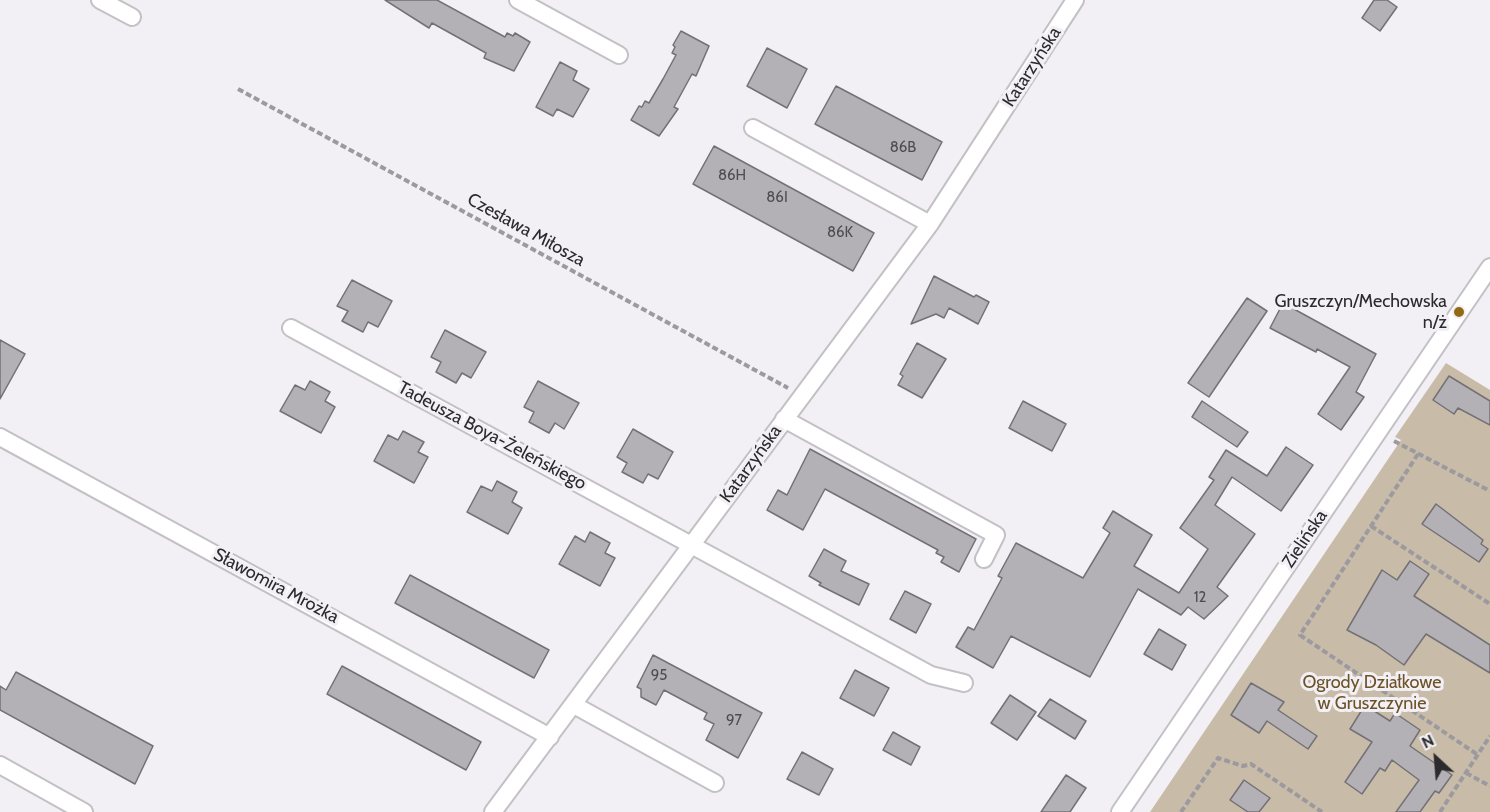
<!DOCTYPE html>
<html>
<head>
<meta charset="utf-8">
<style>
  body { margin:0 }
  #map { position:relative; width:1490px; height:812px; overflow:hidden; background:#f2f0f5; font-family:Cabin,sans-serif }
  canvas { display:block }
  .north { position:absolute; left:1406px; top:728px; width:60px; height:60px; -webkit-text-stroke:4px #f2f0f5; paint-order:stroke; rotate:334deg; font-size:16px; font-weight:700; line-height:24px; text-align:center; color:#2b2a2c }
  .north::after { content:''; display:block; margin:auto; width:21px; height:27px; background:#2b2a2c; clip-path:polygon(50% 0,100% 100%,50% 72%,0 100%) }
</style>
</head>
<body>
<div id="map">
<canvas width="1490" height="812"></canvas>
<div class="north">N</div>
</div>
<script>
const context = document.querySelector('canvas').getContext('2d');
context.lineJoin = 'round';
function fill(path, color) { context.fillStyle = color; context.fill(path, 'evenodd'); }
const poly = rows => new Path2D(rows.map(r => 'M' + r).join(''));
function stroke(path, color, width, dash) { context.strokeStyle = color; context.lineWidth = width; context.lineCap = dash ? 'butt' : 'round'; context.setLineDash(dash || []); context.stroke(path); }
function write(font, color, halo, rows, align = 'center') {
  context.font = font + ' Cabin,sans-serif'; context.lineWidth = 6; context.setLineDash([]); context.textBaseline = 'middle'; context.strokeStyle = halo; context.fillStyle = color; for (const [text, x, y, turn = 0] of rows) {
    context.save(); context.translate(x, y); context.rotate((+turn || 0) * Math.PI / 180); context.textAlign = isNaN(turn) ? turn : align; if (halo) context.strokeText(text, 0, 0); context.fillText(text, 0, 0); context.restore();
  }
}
fill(poly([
  [1446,363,1490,390,1490,812,1150,812,1401,440,1395,437]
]), '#c8bca9');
const building = poly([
  [385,0,437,0,505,37,507,33,513,36,515,33,530,42,514,71,484,58,486,53,432,23,429,28,385,0],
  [1374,0,1387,0,1397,7,1380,31,1362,18,1374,0],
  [681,31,709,46,696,76,692,74,674,107,678,109,659,136,631,120,639,106,642,107,645,101,649,103,663,79,676,55,672,53,675,47,673,45,681,31],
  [767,48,807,69,787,108,747,86,767,48],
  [560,62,577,71,573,80,589,89,573,117,557,109,553,116,536,107,560,62],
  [836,86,942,142,922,180,815,124,836,86],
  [714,146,874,233,853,271,693,184,714,146],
  [934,276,974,297,976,295,989,302,978,324,949,308,944,318,936,314,911,324,934,276],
  [352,280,392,301,378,327,368,322,363,332,342,321,348,311,337,306,352,280],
  [1247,298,1267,311,1209,397,1188,383,1247,298],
  [1283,303,1376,354,1356,392,1364,397,1341,430,1318,414,1350,367,1317,349,1316,352,1270,328,1283,303],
  [445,330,486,352,471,378,462,373,456,383,436,372,441,362,431,357,445,330],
  [0,340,25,354,0,399,0,340],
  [917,343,946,359,922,398,898,385,903,376,900,374,917,343],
  [1449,376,1490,401,1490,425,1458,408,1454,414,1433,400,1449,376],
  [310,381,330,392,325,401,335,407,321,433,280,411,295,385,305,390,310,381],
  [538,381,579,403,564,429,555,423,549,433,529,422,534,412,524,407,538,381],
  [1023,401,1066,424,1052,451,1009,428,1023,401],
  [1202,401,1248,432,1237,447,1192,417,1202,401],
  [633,429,673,452,658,479,648,474,643,483,622,472,627,463,617,457,633,429],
  [403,431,424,442,418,452,428,457,414,483,374,461,388,435,398,440,403,431],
  [1286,447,1313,465,1281,511,1232,477,1215,505,1255,534,1217,587,1228,596,1204,619,1188,607,1181,615,1138,589,1090,677,1011,636,993,668,956,647,968,627,974,630,1002,578,998,576,1016,543,1083,578,1110,533,1103,528,1113,511,1152,535,1134,566,1179,593,1208,549,1180,528,1214,480,1209,477,1226,450,1267,476,1286,447],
  [810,449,976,539,959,572,941,562,944,557,936,553,938,550,825,489,803,530,767,510,778,490,787,495,810,449],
  [497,481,517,492,512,502,522,508,508,534,467,512,481,486,492,491,497,481],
  [1436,504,1483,540,1481,544,1488,549,1479,562,1422,524,1436,504],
  [590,532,610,543,605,553,615,558,600,586,559,564,575,536,585,542,590,532],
  [824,549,846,561,841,571,869,584,859,605,819,585,821,583,809,576,824,549],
  [1410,561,1429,574,1414,596,1490,645,1490,673,1426,634,1404,665,1376,645,1347,630,1382,570,1397,580,1410,561],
  [410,575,549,650,534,678,395,603,410,575],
  [905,591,931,604,916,633,890,619,905,591],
  [1159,629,1186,645,1172,670,1144,654,1159,629],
  [653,655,762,713,738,758,706,740,714,724,704,719,707,713,664,690,656,705,641,697,641,689,637,687,653,655],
  [342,666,481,742,466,770,327,694,342,666],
  [855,670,889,688,874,716,840,698,855,670],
  [16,672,153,746,135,784,0,710,0,686,6,690,16,672],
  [1251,683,1284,702,1278,710,1317,736,1308,749,1267,721,1259,733,1231,715,1251,683],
  [1010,695,1036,712,1017,740,991,723,1010,695],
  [1050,699,1086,721,1075,739,1038,716,1050,699],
  [1365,705,1390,721,1395,713,1420,730,1410,746,1452,775,1439,793,1435,791,1420,812,1396,812,1419,780,1392,760,1385,771,1380,768,1362,794,1345,782,1372,742,1350,729,1365,705],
  [893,732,920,747,911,765,883,750,893,732],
  [802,752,833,769,819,795,787,779,802,752],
  [1066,775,1086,788,1070,812,1041,812,1066,775],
  [1244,780,1270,798,1259,812,1248,812,1230,800,1244,780]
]);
fill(building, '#b4b1b6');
stroke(building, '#737175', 1.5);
const street = poly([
  [100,0,132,17],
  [518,0,619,55],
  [753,128,930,224],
  [291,328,931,675,964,683],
  [784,419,996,535,984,559],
  [0,437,550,737],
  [574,705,715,783],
  [0,765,84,812],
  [493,812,930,224,1075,0],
  [1120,812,1490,267]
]);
stroke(street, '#c3c1c6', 20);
stroke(poly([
  [238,89,788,388],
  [1394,441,1490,491],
  [1418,454,1300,635,1478,755],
  [1371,526,1490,604],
  [1466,773,1490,786],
  [1181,812,1218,758,1243,766,1251,764,1322,812],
  [1440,812,1490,736]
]), '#9c9a9e', 4, [6, 3]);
stroke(street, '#fff', 16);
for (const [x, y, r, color] of [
  [1459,312,6,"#936a14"]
]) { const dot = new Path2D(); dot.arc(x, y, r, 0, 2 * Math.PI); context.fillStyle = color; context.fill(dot); stroke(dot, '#f2f0f5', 2); }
write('15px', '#4d4c4e', null, [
  ["86B",903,148],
  ["86H",732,176],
  ["86I",777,198],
  ["86K",840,233],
  ["12",1200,598],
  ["95",659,676],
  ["97",734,721]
]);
write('18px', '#2b2a2c', '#f2f0f5', [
  ["Katarzyńska",1032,67,-57],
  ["Czesława Miłosza",526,230,29],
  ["Tadeusza Boya-Żeleńskiego",492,436,28],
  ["Katarzyńska",751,464,-54],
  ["Zielińska",1305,539,-56],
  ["Sławomira Mrożka",276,586,28]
]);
write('18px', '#2b2a2c', '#f2f0f5', [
  ["Gruszczyn/Mechowska",1447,302],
  ["n/ż",1447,323]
], 'right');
write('18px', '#6c5226', '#f2f0f5', [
  ["Ogrody Działkowe",1372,683],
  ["w Gruszczynie",1372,704]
]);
</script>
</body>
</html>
